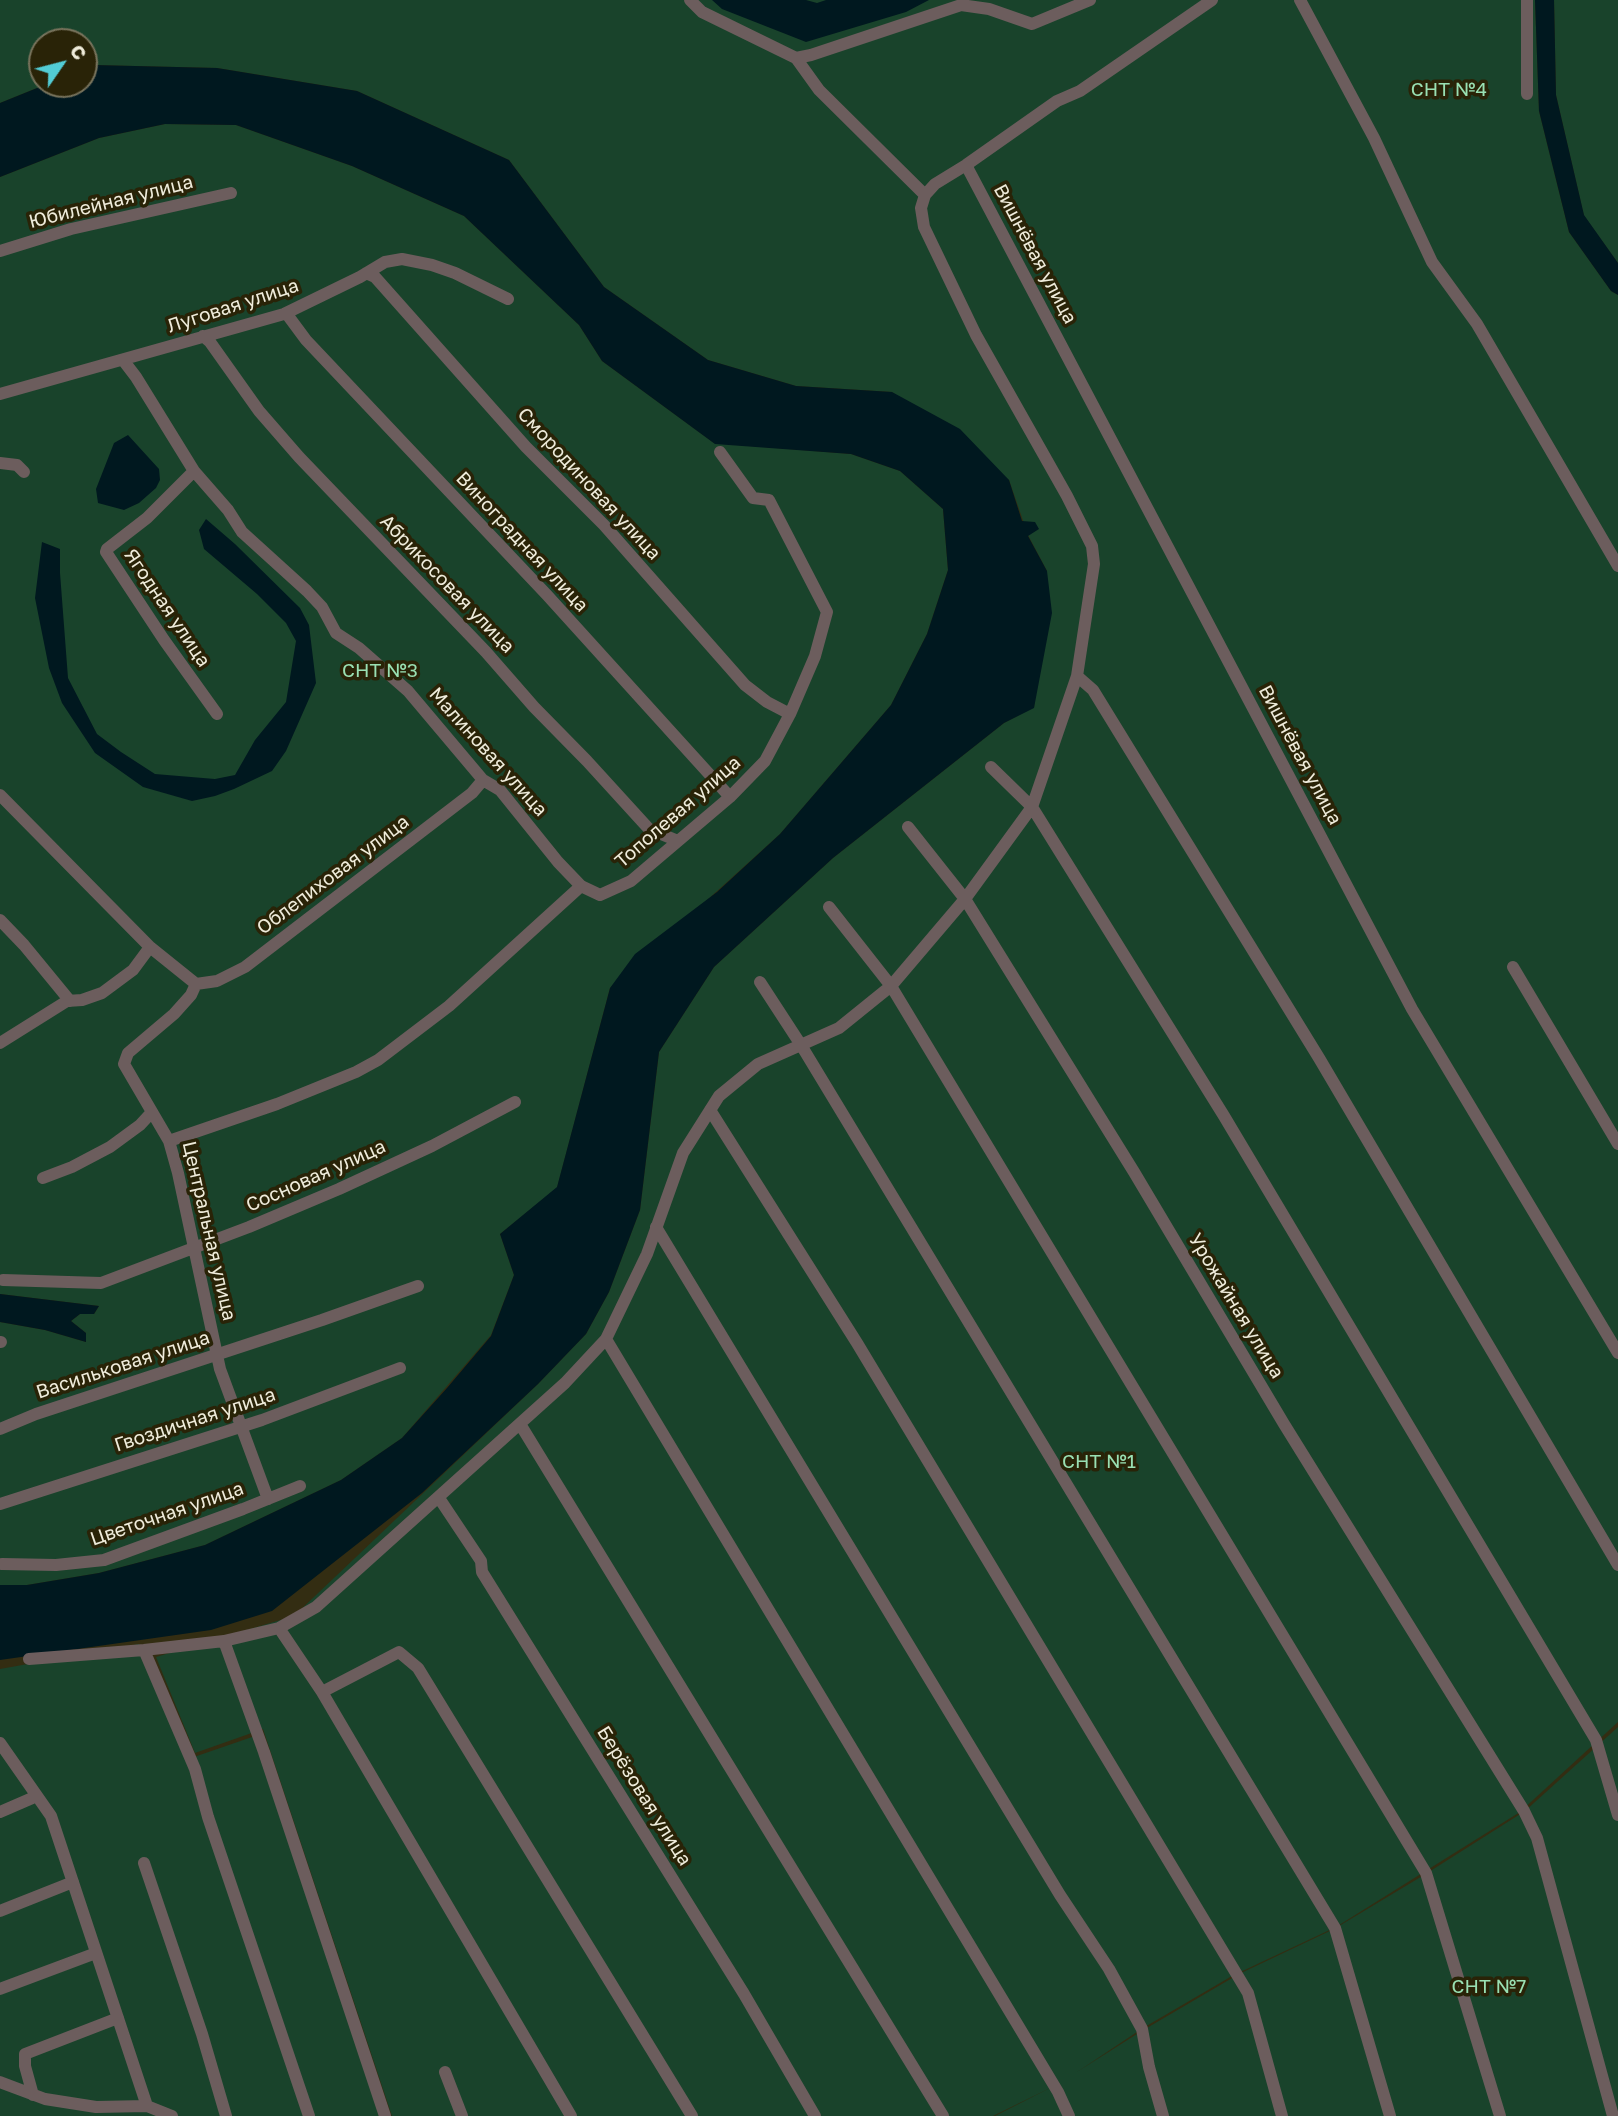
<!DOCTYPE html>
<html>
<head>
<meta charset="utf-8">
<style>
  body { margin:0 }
  #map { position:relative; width:1618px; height:2116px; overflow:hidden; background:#332d12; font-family:"Golos Text",sans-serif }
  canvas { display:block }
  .north { position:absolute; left:28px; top:28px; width:70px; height:70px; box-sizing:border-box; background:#292307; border:2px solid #78735c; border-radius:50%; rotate:55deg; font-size:19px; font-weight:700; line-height:28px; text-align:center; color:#efecdb }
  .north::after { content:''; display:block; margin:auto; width:24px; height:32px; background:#52ccd5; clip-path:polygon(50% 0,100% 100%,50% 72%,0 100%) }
</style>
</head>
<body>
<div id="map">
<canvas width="1618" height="2116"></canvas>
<div class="north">С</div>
</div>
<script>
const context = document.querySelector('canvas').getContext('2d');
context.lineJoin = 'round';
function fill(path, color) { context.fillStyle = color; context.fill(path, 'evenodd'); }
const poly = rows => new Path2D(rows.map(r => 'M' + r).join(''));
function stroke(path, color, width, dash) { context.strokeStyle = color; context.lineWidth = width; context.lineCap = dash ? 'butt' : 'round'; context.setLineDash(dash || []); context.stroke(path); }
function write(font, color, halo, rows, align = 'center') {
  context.font = font + ' "Golos Text",sans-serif'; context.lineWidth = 7; context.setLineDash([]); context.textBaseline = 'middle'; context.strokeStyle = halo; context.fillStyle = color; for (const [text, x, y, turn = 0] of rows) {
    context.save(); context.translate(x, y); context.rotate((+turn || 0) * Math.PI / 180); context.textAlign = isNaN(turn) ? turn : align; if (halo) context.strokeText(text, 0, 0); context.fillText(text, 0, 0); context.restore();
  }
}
fill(poly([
  [0,0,1535,0,1539,111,1569,232,1611,291,1618,295,1618,1722,1520,1812,1336,1927,1232,1976,1143,2028,1077,2072,1140,2032,1239,1974,1334,1929,1424,1875,1525,1811,1618,1727,1618,2116,995,2116,1054,2086,993,2116,392,2116,263,1729,195,1753,156,1657,294,1616,538,1384,586,1334,609,1292,640,1210,659,1052,714,967,833,858,1004,723,1034,707,1047,571,1028,535,1009,480,892,392,796,386,708,360,604,287,509,160,357,91,217,68,93,65,84,69,84,42,42,42,42,84,47,84,0,103],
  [1554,0,1618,0,1618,263,1584,216,1556,95],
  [165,124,236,125,352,166,464,216,579,325,602,361,714,443,851,454,900,471,943,509,948,570,927,634,891,705,780,834,610,988,557,1188,500,1234,514,1275,491,1335,402,1438,341,1480,205,1545,99,1573,27,1585,0,1585,0,1322,45,1330,86,1342,86,1333,71,1321,80,1314,94,1314,99,1306,0,1294,0,177,99,138],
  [139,1644,191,1758,255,1736,384,2116,0,2116,0,1669]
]), '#19432b');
fill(poly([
  [712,0,806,0,817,3,826,0,929,0,906,12,806,42,722,9],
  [1535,0,1554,0,1556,95,1584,215,1618,263,1618,295,1611,291,1569,232,1539,111],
  [93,65,217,68,357,91,509,160,604,287,708,360,796,386,892,392,960,429,1009,480,1022,521,1035,522,1039,529,1028,536,1047,571,1052,613,1034,708,1004,723,833,858,714,967,659,1052,640,1210,609,1292,586,1334,538,1384,422,1493,272,1611,211,1630,0,1660,0,1585,27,1585,99,1573,205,1545,341,1480,402,1438,447,1388,491,1336,514,1275,500,1234,557,1187,610,988,635,954,717,892,780,834,891,705,927,634,948,570,943,509,900,471,851,454,715,444,602,361,579,325,464,216,352,166,236,125,165,124,99,138,0,177,0,103,47,84,84,84,84,69],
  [128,435,159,469,160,480,156,488,139,503,124,510,98,503,96,489,114,443],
  [206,519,235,544,300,608,309,625,316,683,286,751,272,771,234,789,215,796,192,801,143,787,95,753,62,703,49,668,35,598,42,542,60,549,60,573,68,678,97,734,121,752,155,774,215,779,235,775,255,740,286,702,296,641,286,623,257,594,204,549,199,530],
  [0,1294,99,1306,94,1314,80,1314,71,1321,86,1333,86,1342,45,1330,0,1322]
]), '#00181f');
stroke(poly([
  [690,0,702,12,796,58,811,55,961,5,989,9,1032,24,1090,0],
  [1300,0,1374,138,1432,262,1477,324,1618,566],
  [1527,0,1527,94],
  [796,58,819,90,925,195],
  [966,165,1412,1009,1618,1353],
  [0,251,71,229,231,193],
  [366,273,375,277,526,447,604,525,745,685,767,702,790,714],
  [286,313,306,340,547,595,730,797],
  [203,336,210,342,259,411,299,457,486,652,534,707,587,761,649,829,678,841],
  [123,360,136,377,194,471,228,510,242,532,307,591,322,607,336,633,359,648,408,691,483,780,500,790,558,862,581,886],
  [0,394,284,314,360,277,385,262,402,259,432,265,455,273,508,299],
  [0,463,17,465,24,472],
  [194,471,147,518,107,549,106,552,164,640,217,714],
  [1077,676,1093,690,1319,1058,1618,1565],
  [991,767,1032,807,1224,1116,1596,1740,1618,1815],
  [0,795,150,947,196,984,191,995,174,1014,128,1053,124,1064,169,1141,178,1173,220,1369,268,1499],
  [908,827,965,899,1134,1172,1284,1424,1524,1811,1537,1838,1613,2116],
  [829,907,891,986,1426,1873,1500,2116],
  [0,920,24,945,70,1001],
  [1513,967,1618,1144],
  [760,982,801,1045,1335,1928,1390,2116],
  [196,984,217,981,245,967,472,793,483,780],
  [0,1043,67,1001,82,1000,102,993,133,970,150,947],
  [710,1110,857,1343,1248,1993,1282,2116],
  [169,1141,277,1104,356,1072,378,1060,449,1006,581,886,600,895,631,881,730,797,765,761,790,714,815,656,827,612,769,500,753,498,720,452],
  [43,1178,72,1167,110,1147,140,1125,152,1112],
  [656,1227,1060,1895,1109,1969,1142,2029,1149,2067,1163,2116],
  [3,1280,101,1283,249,1227,339,1189,432,1146,515,1102],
  [606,1339,1058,2092,1069,2116],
  [0,1342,1,1342],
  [520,1424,943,2116],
  [0,1429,36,1414,322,1320,418,1286],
  [439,1498,481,1561,482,1572,744,1994,815,2116],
  [0,1504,262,1420,400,1368],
  [2,1564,56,1565,104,1560,243,1509,300,1486],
  [279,1628,322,1692,571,2116],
  [224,1641,264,1752,385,2116],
  [144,1650,195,1769,208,1817,309,2116],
  [29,1659,144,1650,224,1641,279,1628,316,1607,565,1383,606,1339,647,1254,683,1153,719,1096,758,1064,839,1028,891,986,965,899,1032,807,1077,676,1094,564,1092,546,1067,496,976,335,924,227,921,208,925,195,935,184,966,165,1057,101,1080,91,1212,0],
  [322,1692,399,1652,418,1668,692,2116],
  [0,1743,51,1816,147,2106],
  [0,1812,37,1796],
  [144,1863,202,2034,226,2116],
  [0,1911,73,1882],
  [0,1989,96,1953],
  [445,2072,462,2116],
  [0,2082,45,2099,96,2107,147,2106,172,2116],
  [33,2095,25,2066,25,2054,118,2018]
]), '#6c5d5d', 12);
write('19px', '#99e0b3', '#292307', [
  ["СНТ №4",1449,90],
  ["СНТ №3",380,671],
  ["СНТ №1",1099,1462],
  ["СНТ №7",1489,1987]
]);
write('19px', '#efecdb', '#292307', [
  ["Юбилейная улица",111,202,-14],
  ["Вишнёвая улица",1035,254,62],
  ["Луговая улица",233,306,-18],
  ["Смородиновая улица",589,484,47],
  ["Виноградная улица",522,542,47],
  ["Абрикосовая улица",447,584,46],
  ["Ягодная улица",167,608,56],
  ["Малиновая улица",488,752,48],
  ["Вишнёвая улица",1300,755,62],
  ["Тополевая улица",678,812,-41],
  ["Облепиховая улица",333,875,-37],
  ["Сосновая улица",316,1176,-24],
  ["Центральная улица",209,1231,77],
  ["Урожайная улица",1236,1306,59],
  ["Васильковая улица",123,1365,-18],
  ["Гвоздичная улица",195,1420,-18],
  ["Цветочная улица",167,1514,-19],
  ["Берёзовая улица",644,1796,58]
]);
</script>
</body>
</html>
